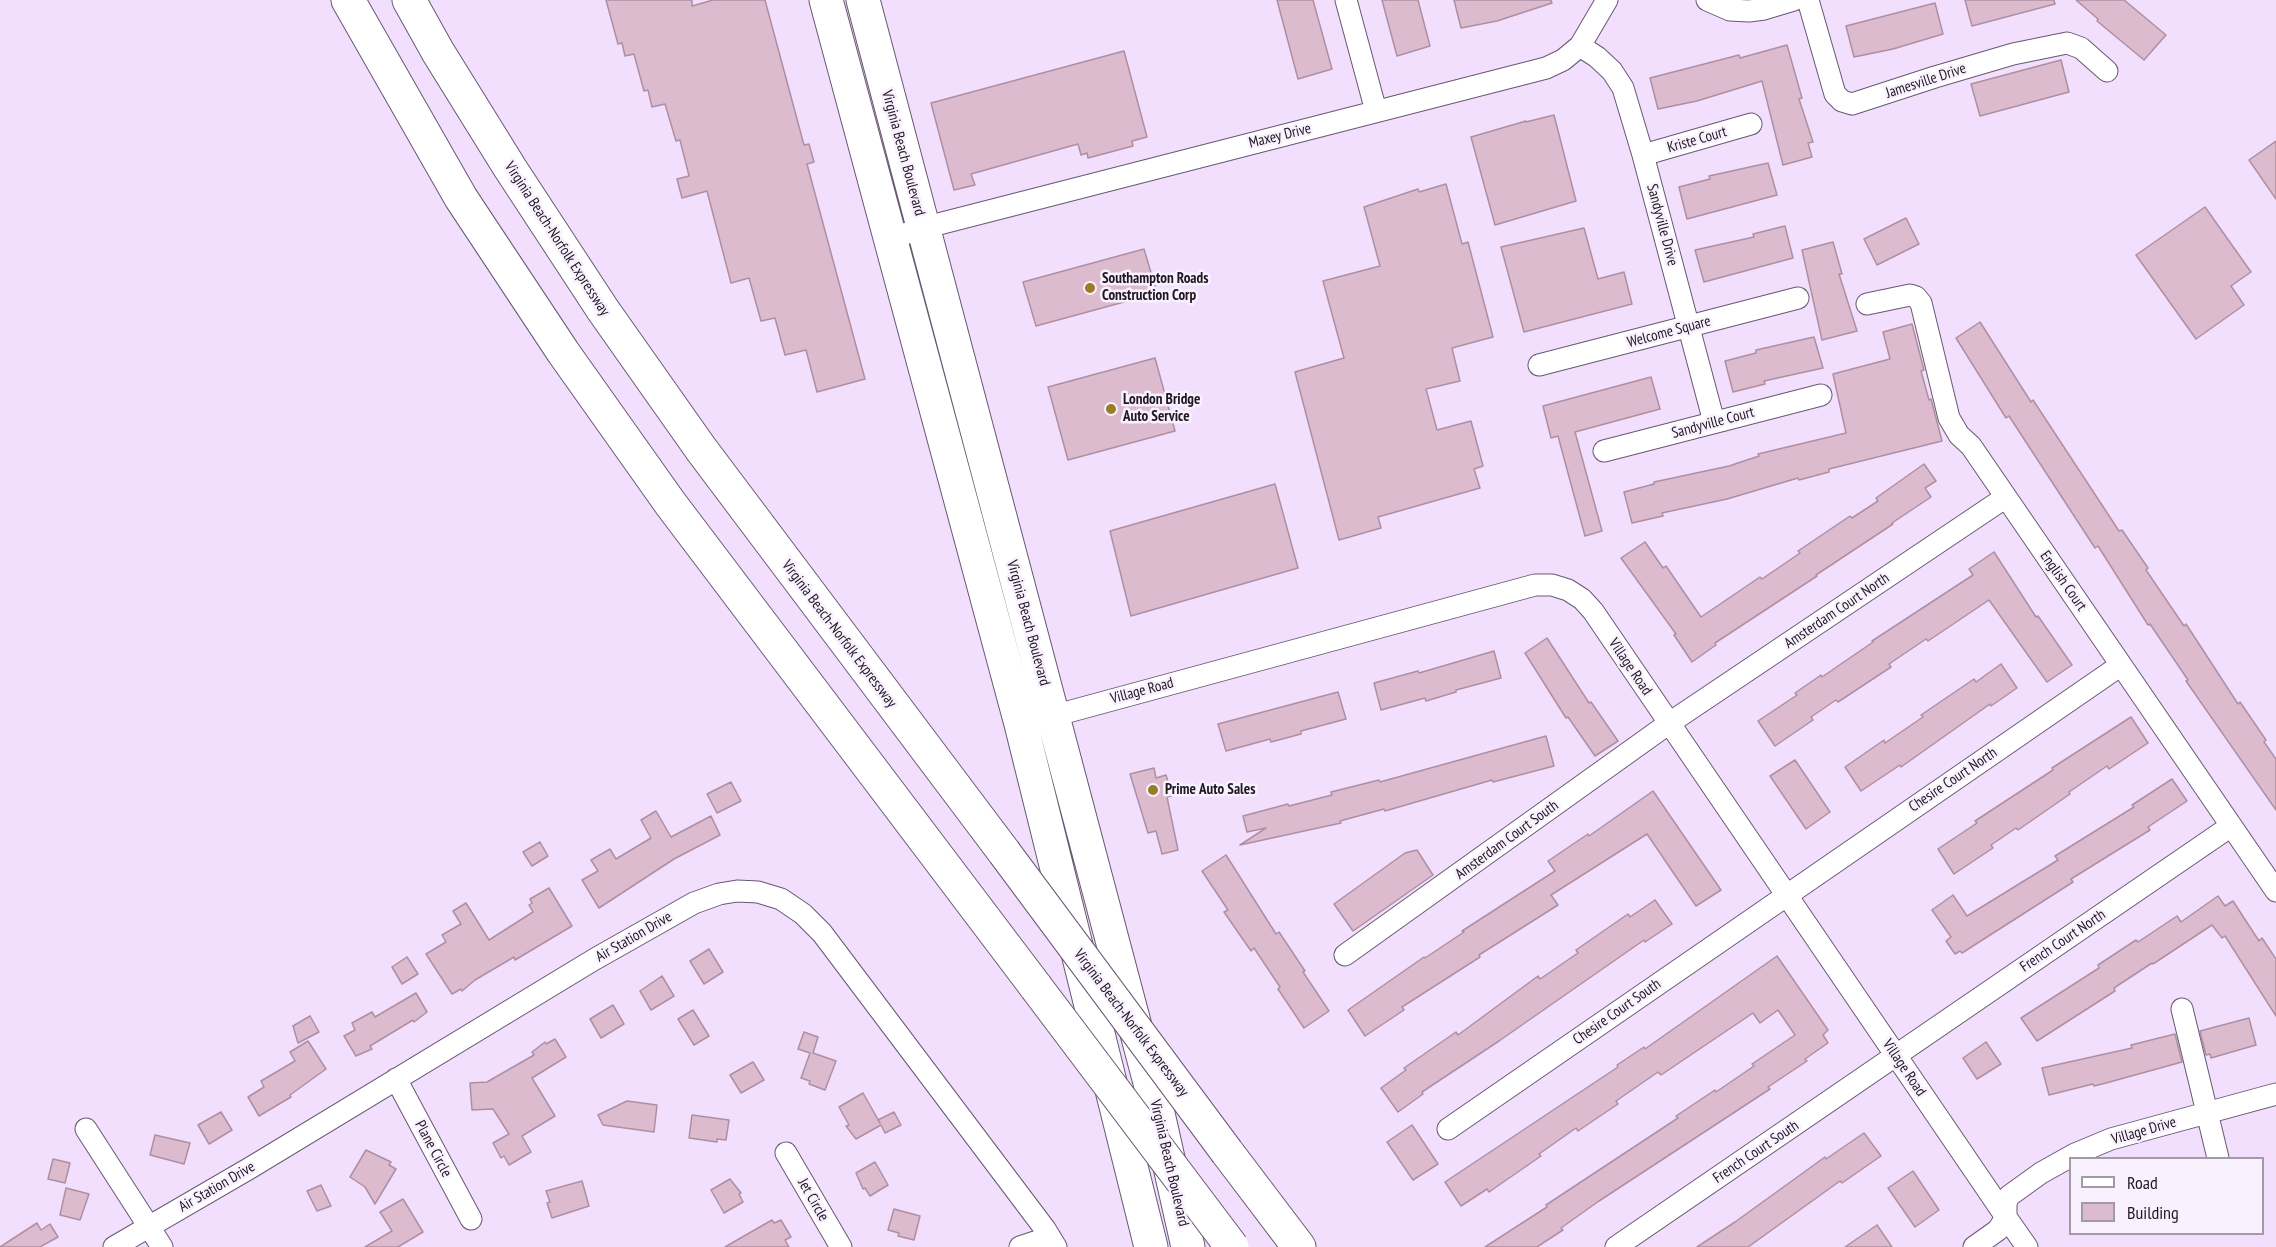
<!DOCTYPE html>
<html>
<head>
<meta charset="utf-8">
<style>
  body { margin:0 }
  #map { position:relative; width:2276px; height:1247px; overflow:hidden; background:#f2dffe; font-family:"PT Sans Narrow",sans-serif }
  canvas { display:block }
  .legend { position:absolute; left:2069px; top:1157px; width:195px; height:78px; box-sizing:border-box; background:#f9f1fe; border:2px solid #a29aa6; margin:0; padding:8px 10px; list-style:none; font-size:18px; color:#1f1823 }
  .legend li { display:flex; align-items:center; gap:12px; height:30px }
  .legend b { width:30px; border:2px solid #a29aa6 }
</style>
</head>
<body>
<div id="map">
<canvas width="2276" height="1247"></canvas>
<ul class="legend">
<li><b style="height:8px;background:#fff"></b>Road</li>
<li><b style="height:16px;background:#dcbbcf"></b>Building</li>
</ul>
</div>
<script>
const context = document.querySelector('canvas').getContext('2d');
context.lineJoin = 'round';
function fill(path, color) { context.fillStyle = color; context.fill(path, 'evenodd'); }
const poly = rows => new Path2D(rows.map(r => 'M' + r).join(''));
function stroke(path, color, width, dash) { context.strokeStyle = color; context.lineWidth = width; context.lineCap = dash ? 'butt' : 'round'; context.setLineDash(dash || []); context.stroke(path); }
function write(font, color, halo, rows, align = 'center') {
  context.font = font + ' "PT Sans Narrow",sans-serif'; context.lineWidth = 5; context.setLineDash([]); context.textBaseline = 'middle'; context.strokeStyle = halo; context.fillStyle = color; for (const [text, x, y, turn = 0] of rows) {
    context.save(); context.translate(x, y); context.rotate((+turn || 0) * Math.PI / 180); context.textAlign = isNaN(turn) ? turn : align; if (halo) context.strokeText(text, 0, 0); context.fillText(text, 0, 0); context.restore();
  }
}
const building = poly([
  [606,0,692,0,692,6,713,0,765,0,804,145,809,144,814,162,807,164,865,379,817,392,806,350,785,355,775,318,761,321,749,278,731,283,707,191,682,198,677,179,689,176,680,140,676,141,665,104,652,107,648,90,644,91,634,54,625,56,622,43,618,44,606,0],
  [1277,0,1313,0,1332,69,1298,79,1277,0],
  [1382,0,1418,0,1430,46,1397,56,1382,0],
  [1454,0,1551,0,1552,3,1497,21,1461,28,1454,0],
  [1965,0,2054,0,2055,4,1972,26,1965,0],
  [2076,0,2124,0,2166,35,2144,60,2097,21,2098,19,2076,0],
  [1935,3,1943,34,1893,49,1854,57,1846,26,1935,3],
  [1787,45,1802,98,1799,99,1813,142,1808,143,1812,157,1783,165,1762,81,1697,101,1658,109,1650,78,1739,55,1740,58,1787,45],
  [1124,51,1147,137,1132,141,1133,146,1088,158,1087,153,1081,155,1078,144,971,174,975,185,954,190,931,103,1124,51],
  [2061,60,2069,92,1980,116,1971,84,2061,60],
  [1554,115,1576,201,1495,225,1471,137,1526,121,1526,122,1554,115],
  [2276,141,2276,199,2249,160,2276,141],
  [1768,163,1777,195,1687,219,1679,187,1710,179,1709,176,1768,163],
  [1446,184,1462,244,1468,242,1493,337,1452,348,1460,381,1426,389,1437,430,1471,421,1483,466,1474,469,1480,488,1378,517,1381,528,1339,540,1295,372,1344,358,1323,281,1380,266,1364,207,1418,189,1419,192,1446,184],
  [2205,207,2251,272,2231,286,2244,305,2196,339,2136,255,2205,207],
  [1906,218,1919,244,1877,265,1864,239,1906,218],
  [1785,226,1793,258,1704,282,1695,250,1754,237,1753,234,1785,226],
  [1584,228,1598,279,1624,272,1632,304,1524,332,1501,247,1584,228],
  [1833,242,1842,274,1839,274,1857,331,1822,340,1802,250,1833,242],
  [1144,249,1157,293,1036,326,1023,282,1144,249],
  [1980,322,2031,402,2033,400,2119,531,2122,530,2148,568,2146,570,2184,626,2186,624,2238,704,2240,702,2266,740,2264,742,2276,759,2276,810,2186,681,2188,680,2150,624,2148,625,2098,546,2095,548,2009,416,2006,418,1956,338,1980,322],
  [1912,324,1924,370,1921,371,1929,400,1931,399,1942,441,1829,469,1829,472,1799,480,1798,478,1727,499,1662,513,1663,516,1632,523,1624,492,1654,484,1654,482,1729,466,1759,456,1758,454,1846,433,1833,374,1890,359,1883,332,1912,324],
  [1814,337,1823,368,1764,381,1765,384,1733,392,1725,361,1756,353,1756,350,1814,337],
  [1155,358,1175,431,1068,460,1048,387,1155,358],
  [1651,377,1660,409,1575,432,1602,531,1585,536,1558,436,1551,438,1543,406,1651,377],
  [1924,464,1936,481,1925,488,1931,497,1892,523,1893,524,1816,575,1817,576,1715,643,1716,645,1692,662,1674,635,1676,634,1621,558,1645,542,1663,568,1666,566,1701,617,1760,577,1762,579,1800,553,1798,551,1850,516,1852,518,1878,501,1876,498,1924,464],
  [1275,484,1298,568,1131,616,1110,531,1275,484],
  [1994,552,2036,617,2038,616,2072,665,2047,682,1989,600,1928,641,1926,639,1889,664,1891,667,1838,702,1836,700,1811,717,1813,720,1775,746,1758,721,1797,695,1795,693,1821,675,1822,677,1873,642,1872,641,1973,575,1969,569,1994,552],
  [1547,638,1589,703,1591,702,1618,741,1595,756,1568,717,1566,718,1525,653,1547,638],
  [1494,651,1501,678,1456,690,1456,692,1426,701,1425,698,1381,710,1374,683,1418,671,1419,673,1494,651],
  [2001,664,2017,688,1991,706,1990,704,1901,767,1900,765,1861,791,1845,767,1884,740,1885,743,1923,717,1921,715,1974,679,1976,682,2001,664],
  [1338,692,1346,719,1301,731,1301,734,1271,742,1270,739,1226,751,1218,724,1338,692],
  [2131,717,2148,743,2109,769,2107,766,2069,792,2070,794,2018,830,2016,828,1991,845,1993,848,1954,874,1938,849,1977,823,1975,821,2053,770,2052,768,2131,717],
  [1546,736,1554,766,1493,782,1492,780,1385,811,1384,809,1340,821,1341,823,1240,845,1266,828,1247,832,1243,816,1288,804,1289,806,1332,795,1331,792,1379,780,1380,782,1546,736],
  [1795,760,1830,812,1806,829,1770,776,1795,760],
  [1154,768,1156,778,1166,775,1172,796,1167,797,1178,850,1162,854,1156,831,1148,833,1130,774,1154,768],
  [2172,779,2187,801,2148,827,2150,830,2071,879,2073,882,1962,953,1960,951,1955,954,1946,941,1951,937,1932,910,1953,895,1967,916,2058,860,2055,856,2134,807,2132,805,2172,779],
  [731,782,741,801,717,813,707,794,731,782],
  [1653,791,1721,890,1696,906,1647,834,1551,895,1558,905,1479,955,1480,957,1402,1007,1404,1010,1365,1036,1348,1010,1424,957,1425,958,1464,932,1462,931,1555,871,1548,861,1588,834,1589,836,1653,791],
  [656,811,671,837,711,816,720,835,674,859,599,908,582,880,598,871,591,860,610,849,616,859,651,838,641,820,656,811],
  [540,842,548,856,532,866,523,852,540,842],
  [1417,850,1433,875,1353,931,1334,904,1405,853,1417,850],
  [1226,855,1276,934,1279,932,1305,971,1303,972,1329,1011,1304,1028,1278,989,1280,987,1254,948,1251,951,1224,912,1228,910,1202,871,1226,855],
  [549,888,572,926,515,960,514,957,475,980,462,991,461,989,452,994,426,954,446,942,442,935,461,924,453,911,466,903,489,940,533,912,529,905,532,903,530,899,549,888],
  [2218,896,2225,906,2233,901,2259,941,2262,938,2276,959,2276,1016,2225,936,2222,938,2212,925,2153,964,2152,963,2114,988,2115,991,2037,1041,2021,1018,2099,968,2098,965,2136,940,2138,942,2177,916,2181,922,2218,896],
  [1655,900,1672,924,1645,942,1644,940,1499,1041,1422,1092,1423,1094,1398,1112,1381,1088,1406,1070,1404,1068,1456,1032,1458,1035,1538,976,1540,979,1578,953,1576,950,1628,914,1630,917,1655,900],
  [709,949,723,972,704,984,690,961,709,949],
  [1777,956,1828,1030,1823,1035,1828,1043,1805,1059,1807,1061,1768,1087,1770,1089,1599,1201,1561,1228,1563,1230,1537,1247,1485,1247,1547,1207,1546,1205,1678,1118,1676,1116,1715,1090,1716,1092,1754,1066,1752,1064,1795,1035,1778,1010,1760,1023,1753,1013,1661,1075,1658,1072,1616,1101,1618,1104,1578,1131,1576,1128,1539,1154,1541,1156,1489,1192,1487,1189,1461,1206,1445,1182,1618,1067,1617,1065,1644,1047,1645,1049,1777,956],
  [407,957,418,974,402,984,392,967,407,957],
  [662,976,674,996,651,1010,640,991,662,976],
  [416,993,427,1012,414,1022,413,1020,370,1046,372,1049,356,1056,344,1036,355,1030,352,1023,372,1012,375,1017,416,993],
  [613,1005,624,1024,601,1038,590,1019,613,1005],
  [693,1010,709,1036,694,1045,678,1019,693,1010],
  [310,1016,319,1032,298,1043,293,1026,310,1016],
  [2249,1018,2256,1045,2211,1058,2210,1054,2206,1055,2200,1031,2249,1018],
  [804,1032,818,1037,813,1053,836,1061,825,1090,809,1084,810,1081,801,1078,810,1053,798,1049,804,1032],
  [2175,1034,2182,1062,2106,1083,2094,1086,2093,1084,2049,1095,2042,1068,2132,1048,2131,1045,2175,1034],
  [555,1039,566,1057,532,1078,555,1116,522,1136,531,1152,509,1165,504,1156,501,1158,493,1143,509,1134,493,1109,472,1110,470,1083,487,1082,534,1055,532,1052,545,1042,546,1044,555,1039],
  [308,1041,326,1069,290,1095,291,1097,259,1116,248,1097,264,1087,261,1081,295,1061,290,1052,308,1041],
  [1986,1042,2001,1064,1977,1079,1963,1058,1986,1042],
  [753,1062,764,1080,741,1093,730,1075,753,1062],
  [863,1093,880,1123,878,1120,894,1112,901,1125,885,1133,881,1125,856,1139,846,1126,849,1125,839,1107,863,1093],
  [627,1101,657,1105,654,1132,603,1125,598,1115,627,1101],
  [221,1112,232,1130,209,1144,198,1125,221,1112],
  [692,1115,729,1120,726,1140,717,1139,717,1142,689,1138,692,1115],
  [1412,1125,1438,1164,1413,1180,1387,1142,1412,1125],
  [1864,1133,1881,1156,1842,1183,1840,1181,1748,1247,1697,1247,1735,1222,1825,1157,1826,1159,1864,1133],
  [155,1135,190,1143,184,1164,150,1155,155,1135],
  [366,1150,391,1162,389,1165,396,1169,375,1204,365,1187,350,1177,366,1150],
  [53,1159,70,1163,65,1183,48,1179,53,1159],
  [875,1162,888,1185,870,1196,865,1188,863,1189,856,1173,875,1162],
  [1913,1171,1939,1210,1915,1227,1888,1188,1913,1171],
  [730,1179,741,1193,739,1194,743,1202,724,1213,711,1190,730,1179],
  [582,1181,589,1206,552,1218,547,1203,550,1202,546,1191,582,1181],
  [321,1185,331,1206,317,1211,307,1191,321,1185],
  [66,1188,89,1194,80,1220,60,1215,66,1188],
  [403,1199,423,1232,398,1247,365,1247,392,1231,380,1212,403,1199],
  [894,1209,920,1216,914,1240,898,1236,899,1233,888,1230,894,1209],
  [772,1220,774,1223,781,1220,791,1237,785,1240,789,1247,725,1247,772,1220],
  [37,1223,41,1230,50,1224,58,1237,40,1247,0,1247,37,1223],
  [1877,1225,1892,1247,1845,1247,1877,1225]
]);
fill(building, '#dcbbcf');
stroke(building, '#ae8fa2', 1.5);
const minor = poly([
  [1346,0,1376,111],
  [1707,0,1730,10,1749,11,1764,9,1794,0],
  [1808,0,1835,94,1842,101,1852,104,1935,77,2013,54,2067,43,2081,48,2107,71],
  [1580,46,1597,57,1612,71,1623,88,1643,155,1714,422],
  [1643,155,1751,124],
  [889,239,923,228,1546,68,1563,60,1580,46,1607,0],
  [1867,304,1910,295,1916,297,1921,303,1949,418,1959,435,1971,446,2276,891],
  [1539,365,1798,298],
  [1604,451,1821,395],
  [1042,719,1535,585,1552,585,1568,590,1582,599,1593,611,2006,1217,1998,1230,1974,1247],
  [1345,955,1668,724,2006,497],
  [2182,1009,2218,1158],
  [396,1079,471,1219],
  [86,1129,162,1247],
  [1448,1129,2121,665],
  [786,1153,841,1247],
  [114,1247,250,1168,595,959,694,903,719,894,737,891,758,892,781,899,803,914,822,933,1045,1229,1056,1247],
  [1020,1247,1050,1237],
  [1616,1247,2231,826],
  [2027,1247,2006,1217,2006,1203,2009,1196,2041,1173,2075,1154,2111,1139,2276,1094]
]);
const primary = poly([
  [826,0,1021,724,1151,1247],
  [863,0,1157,1109,1188,1247]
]);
const motorway = poly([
  [348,0,461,198,563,352,670,503,1036,987],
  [409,0,438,52,510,168,603,310,701,449,1004,852],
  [1227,1152,1299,1247]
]);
stroke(minor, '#685872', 23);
stroke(primary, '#685872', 35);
stroke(motorway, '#685872', 35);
stroke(minor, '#fff', 21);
stroke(primary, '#fff', 33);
stroke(motorway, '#fff', 33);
const motorwayBridge = poly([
  [1004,852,1227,1152],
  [1036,987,1232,1247]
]);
stroke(motorwayBridge, '#685872', 35, []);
stroke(motorwayBridge, '#fff', 33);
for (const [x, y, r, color] of [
  [1090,288,6,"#977d25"],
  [1111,409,6,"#977d25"],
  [1153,790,6,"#977d25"]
]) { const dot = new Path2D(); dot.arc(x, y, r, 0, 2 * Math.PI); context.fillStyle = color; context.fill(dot); stroke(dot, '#f9f1fe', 2); }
write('15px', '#1f1823', '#f9f1fe', [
  ["Jamesville Drive",1926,81,-18],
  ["Maxey Drive",1280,136,-14],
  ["Kriste Court",1697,140,-16],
  ["Virginia Beach Boulevard",903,153,75],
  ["Sandyville Drive",1662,225,75],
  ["Virginia Beach-Norfolk Expressway",557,239,57],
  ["Welcome Square",1669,332,-15],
  ["Sandyville Court",1713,423,-15],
  ["English Court",2063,581,55],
  ["Amsterdam Court North",1837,611,-34],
  ["Virginia Beach Boulevard",1028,623,75],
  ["Virginia Beach-Norfolk Expressway",839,634,53],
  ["Village Road",1630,667,56],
  ["Village Road",1142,691,-15],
  ["Chesire Court North",1953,780,-34],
  ["Amsterdam Court South",1507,840,-36],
  ["Air Station Drive",634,937,-30],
  ["French Court North",2063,941,-34],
  ["Chesire Court South",1617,1012,-35],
  ["Virginia Beach-Norfolk Expressway",1131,1023,53],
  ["Village Road",1904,1068,56],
  ["Village Drive",2144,1131,-16],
  ["Plane Circle",433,1149,62],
  ["French Court South",1756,1152,-34],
  ["Virginia Beach Boulevard",1169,1163,77],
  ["Air Station Drive",217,1187,-30],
  ["Jet Circle",813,1200,60]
]);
write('bold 15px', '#1f1823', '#f9f1fe', [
  ["Southampton Roads",1102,279],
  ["Construction Corp",1102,296],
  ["London Bridge",1123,400],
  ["Auto Service",1123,417],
  ["Prime Auto Sales",1165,790]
], 'left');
</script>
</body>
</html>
